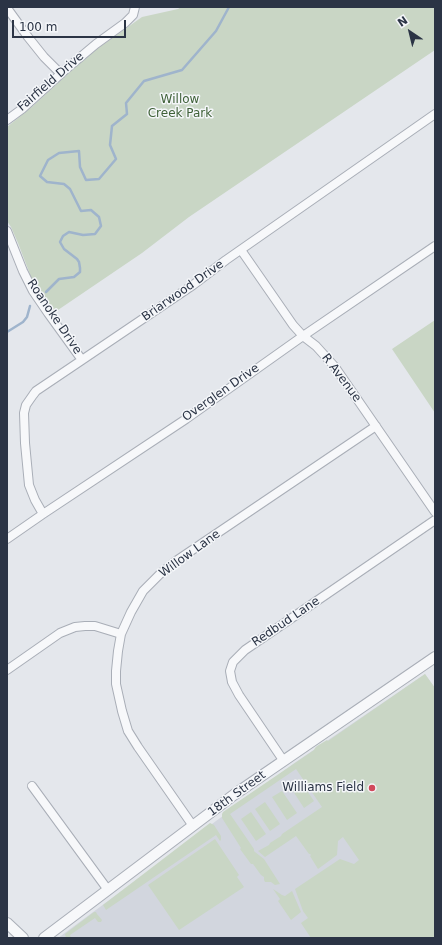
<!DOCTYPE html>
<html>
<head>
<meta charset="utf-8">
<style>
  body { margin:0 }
  #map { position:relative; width:442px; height:945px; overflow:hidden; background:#e4e7ec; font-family:"DejaVu Sans",sans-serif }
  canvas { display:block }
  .frame { position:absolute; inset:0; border:8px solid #2b3445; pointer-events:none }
  .north { position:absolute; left:390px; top:12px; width:40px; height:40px; -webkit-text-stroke:3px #f4f6f9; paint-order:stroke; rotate:325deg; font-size:11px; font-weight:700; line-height:16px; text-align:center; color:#2b3445 }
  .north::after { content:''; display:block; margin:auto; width:14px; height:18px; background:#2b3445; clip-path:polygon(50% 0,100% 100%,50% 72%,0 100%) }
  .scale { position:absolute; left:12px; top:20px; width:114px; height:18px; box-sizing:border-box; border:2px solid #2b3445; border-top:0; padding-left:5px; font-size:12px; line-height:14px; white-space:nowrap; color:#2b3445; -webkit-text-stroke:3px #f4f6f9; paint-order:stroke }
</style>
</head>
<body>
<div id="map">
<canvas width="442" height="945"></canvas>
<div class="frame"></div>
<div class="north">N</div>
<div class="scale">100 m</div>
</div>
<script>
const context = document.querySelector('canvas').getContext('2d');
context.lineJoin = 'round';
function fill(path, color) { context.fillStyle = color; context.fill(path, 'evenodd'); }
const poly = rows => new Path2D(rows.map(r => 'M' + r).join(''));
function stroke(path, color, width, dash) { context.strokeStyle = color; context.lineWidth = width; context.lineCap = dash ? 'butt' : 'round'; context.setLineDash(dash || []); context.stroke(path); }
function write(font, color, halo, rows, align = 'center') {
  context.font = font + ' "DejaVu Sans",sans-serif'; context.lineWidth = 3; context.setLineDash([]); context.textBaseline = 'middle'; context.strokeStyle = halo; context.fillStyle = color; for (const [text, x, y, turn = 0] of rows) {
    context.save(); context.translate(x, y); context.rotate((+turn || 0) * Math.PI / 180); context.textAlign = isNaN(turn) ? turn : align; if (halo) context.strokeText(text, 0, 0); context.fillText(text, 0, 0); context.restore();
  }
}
fill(poly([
  [425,674,435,688,435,938,58,938,293,764]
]), '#d2d6de');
fill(poly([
  [181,7,435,7,435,50,189,217,142,253,55,312,38,289,31,277,18,243,11,227,7,221,7,127,33,106,70,72,97,49,142,17,178,9],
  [435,320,435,413,392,349],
  [425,674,435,688,435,938,311,938,301,923,308,918,303,911,295,889,340,859,354,864,359,860,343,837,338,841,337,855,318,869,310,856,311,855,310,854,309,854,296,836,265,857,258,851,269,845,270,843,281,836,282,834,322,807,296,769,230,814,254,849,254,851,255,852,264,859,280,884,275,885,271,882,265,882,264,880,264,877,261,875,253,864,251,864,240,849,241,848,222,818,222,814,223,812,314,750,315,748,317,746,327,740,328,741],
  [299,779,314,801,304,808,289,785],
  [282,791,297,813,287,820,272,797],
  [265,802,280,824,270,831,255,809],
  [251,812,266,834,256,841,241,819],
  [210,823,214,825,221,836,221,840,220,841,216,835,106,910,103,905],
  [215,839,239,875,237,877,244,887,179,930,148,885],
  [273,889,282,895,285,896,292,891,301,912,291,920,278,901,280,899],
  [94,912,96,912,97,914,102,920,101,922,98,922,95,918,70,935,71,938,66,938,65,934]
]), '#c9d6c5');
stroke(poly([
  [46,292,59,279,74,277,80,272,80,268,79,262,77,259,64,249,60,242,63,236,69,232,83,235,95,234,101,226,99,217,91,210,81,211,70,189,64,184,47,182,40,176,48,160,59,153,79,151,80,167,86,180,99,179,116,159,110,145,112,126,127,114,126,103,144,81,182,70,216,31,229,7],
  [7,332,23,322,27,317,30,306]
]), '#9fb4cc', 2.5);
const minor = poly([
  [7,8,28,37,44,57,61,74],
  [7,120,22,109,65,70,96,44,125,23,133,15,135,7],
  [7,231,23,271,33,291,48,313,82,360],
  [241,250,293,325,303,336,316,346,335,367,435,512],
  [43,514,35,500,29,485,25,443,24,413,26,405,33,395,36,391,82,360,193,285,226,260,435,114],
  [7,539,43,514,186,419,303,336,435,246],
  [7,670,60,633,75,627,85,626,95,626,121,634],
  [283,760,239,695,232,682,230,671,233,662,245,650,435,520],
  [32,786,108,890],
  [193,826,138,747,128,731,122,711,116,684,116,671,118,651,121,634,131,612,143,591,160,574,176,561,376,426]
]);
const tertiary = poly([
  [7,923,23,938],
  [44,938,235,794,435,657]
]);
stroke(minor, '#a9aeb7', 10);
stroke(tertiary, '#a9aeb7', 12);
stroke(minor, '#f7f8fa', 8);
stroke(tertiary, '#f7f8fa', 10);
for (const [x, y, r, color] of [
  [372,788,4,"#d1495b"]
]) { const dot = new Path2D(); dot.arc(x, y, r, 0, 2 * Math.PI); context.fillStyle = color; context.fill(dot); stroke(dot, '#f4f6f9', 1.5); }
write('12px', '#2b3445', '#f4f6f9', [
  ["Fairfield Drive",51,82,-41],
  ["Briarwood Drive",183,291,-35],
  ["Roanoke Drive",54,317,56],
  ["R Avenue",341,378,53],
  ["Overglen Drive",221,393,-35],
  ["Willow Lane",190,554,-36],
  ["Redbud Lane",286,622,-34],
  ["18th Street",237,794,-36]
]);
write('12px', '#3f6138', '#f4f6f9', [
  ["Willow",180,100],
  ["Creek Park",180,114]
]);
write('12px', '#2b3445', '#f4f6f9', [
  ["Williams Field",364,788]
], 'right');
</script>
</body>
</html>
